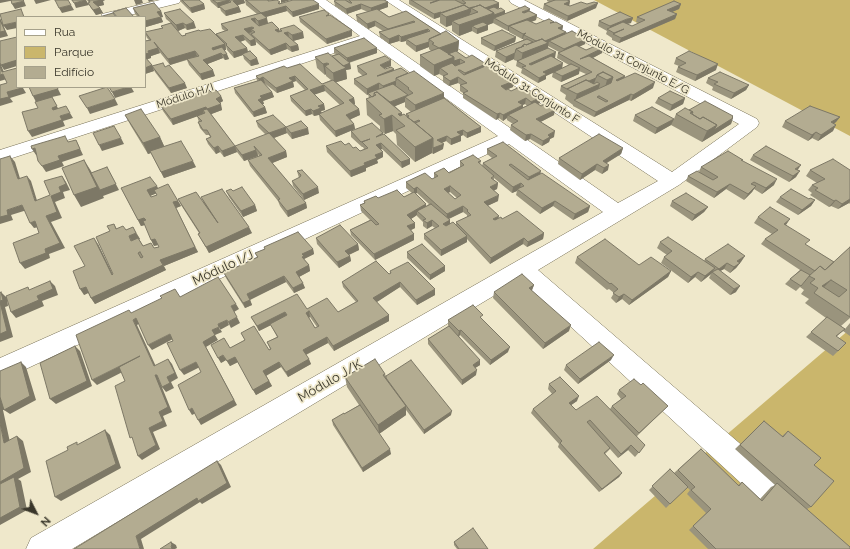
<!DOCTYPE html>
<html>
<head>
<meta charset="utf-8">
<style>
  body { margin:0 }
  #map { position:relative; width:850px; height:549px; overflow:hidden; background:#efe8cb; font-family:Raleway,sans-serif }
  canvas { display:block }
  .legend { position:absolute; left:16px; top:16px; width:130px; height:72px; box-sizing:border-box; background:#efe8cb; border:1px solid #a6a18b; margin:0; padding:5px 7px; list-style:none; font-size:12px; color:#39362a }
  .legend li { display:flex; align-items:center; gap:8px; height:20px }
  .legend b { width:20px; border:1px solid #a6a18b }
  .north { position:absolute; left:16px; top:493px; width:40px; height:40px; -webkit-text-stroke:3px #efe8cb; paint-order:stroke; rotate:132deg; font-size:11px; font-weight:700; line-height:16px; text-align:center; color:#39362a }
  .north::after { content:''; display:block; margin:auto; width:14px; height:18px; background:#39362a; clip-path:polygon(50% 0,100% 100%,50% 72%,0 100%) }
</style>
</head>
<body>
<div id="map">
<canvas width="850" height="549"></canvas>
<ul class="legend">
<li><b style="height:5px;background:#fff"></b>Rua</li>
<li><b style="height:11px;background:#cab66c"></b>Parque</li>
<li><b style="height:11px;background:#b3ac91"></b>Edifício</li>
</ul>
<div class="north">N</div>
</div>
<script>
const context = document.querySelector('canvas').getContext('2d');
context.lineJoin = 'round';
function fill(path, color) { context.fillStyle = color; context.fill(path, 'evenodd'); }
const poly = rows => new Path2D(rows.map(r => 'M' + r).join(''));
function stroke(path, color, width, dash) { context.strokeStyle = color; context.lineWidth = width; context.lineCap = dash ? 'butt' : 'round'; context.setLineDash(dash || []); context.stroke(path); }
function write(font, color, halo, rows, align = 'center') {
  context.font = font + ' Raleway,sans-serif'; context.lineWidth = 3.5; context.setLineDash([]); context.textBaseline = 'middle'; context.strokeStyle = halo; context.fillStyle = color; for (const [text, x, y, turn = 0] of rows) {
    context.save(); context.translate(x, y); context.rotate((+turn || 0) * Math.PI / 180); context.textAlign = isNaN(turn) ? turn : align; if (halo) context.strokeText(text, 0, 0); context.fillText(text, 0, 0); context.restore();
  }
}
fill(poly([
  [594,0,850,0,850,136],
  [850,329,850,549,593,549]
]), '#cab66c');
const minor = poly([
  [160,0,181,0,179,3,122,17,101,17,102,14,160,0],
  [312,0,326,0,618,203,658,181,385,0,399,0,672,172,739,124,511,3,509,0,524,0,757,119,759,123,757,127,679,185,538,270,802,497,806,508,802,519,791,523,780,519,520,280,72,549,26,549,31,538,603,212,509,144,0,381,0,358,498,136,368,42,0,162,0,150,360,36,312,0]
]);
stroke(minor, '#777056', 1);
fill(minor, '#fff');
fill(poly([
  [87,0,105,0,103,1,104,5,98,6,100,8,103,13,96,15,91,8,88,3,89,3],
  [180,0,199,0,204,4,205,9,192,13,181,2],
  [210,0,244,0,245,3,238,5,239,7,241,12,226,16,221,11,220,8,218,8,211,2],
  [245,0,268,0,280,3,319,9,293,17,287,11,266,17,268,23,279,29,280,32,280,29,304,38,293,41,298,45,299,50,292,52,287,49,271,55,256,42,256,45,251,46,245,40,240,42,247,48,248,52,259,64,251,66,244,59,243,55,234,58,227,50,226,46,226,50,224,50,229,59,225,60,223,58,207,64,215,76,202,80,189,65,187,60,170,65,158,50,160,53,151,56,151,58,147,59,152,65,154,71,145,74,145,41,149,40,147,38,145,33,162,28,161,26,171,23,166,19,164,13,196,28,187,30,185,28,178,31,173,26,182,36,185,35,185,34,200,31,216,36,216,34,225,31,222,29,221,24,257,14,246,5],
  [346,0,384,0,388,7,379,10,389,17,406,11,441,34,459,41,458,51,457,52,466,58,486,64,486,66,513,87,506,90,511,91,540,103,538,104,554,115,540,122,554,137,550,139,549,142,542,146,530,139,525,141,510,130,511,125,513,124,507,120,507,118,503,121,499,118,496,120,463,98,463,93,460,91,460,85,461,85,458,83,449,86,443,82,443,76,439,74,434,76,420,66,420,55,431,51,429,49,429,47,416,52,406,44,406,41,401,42,399,41,389,44,380,37,379,32,383,31,375,26,368,29,357,21,356,15,368,12,361,9,347,14,335,6,334,1,346,1],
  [525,104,527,106,523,107,523,105],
  [409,0,493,0,499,8,497,9,505,11,505,14,530,11,537,15,536,20,531,22,536,24,554,22,554,23,563,26,562,30,565,34,586,39,585,44,579,47,586,50,603,48,602,53,593,58,625,76,624,78,653,88,631,101,629,100,594,117,573,106,573,105,565,99,566,95,560,91,561,86,586,74,579,71,579,74,561,82,552,77,553,72,546,76,546,79,538,83,521,73,522,69,516,66,517,61,514,60,514,59,505,63,495,57,496,51,523,40,523,39,522,39,509,32,509,31,508,31,493,23,488,25,488,30,477,34,472,31,459,36,452,31,452,25,446,27,440,23,440,17,434,19,409,4],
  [548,46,559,52,558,53,557,58,569,65,562,68,554,58,555,58,548,48],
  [547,0,567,0,570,1,569,6,570,6,596,8,567,21,543,9,544,4,549,2,547,1],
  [681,4,679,9,672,12,677,14,675,19,619,43,612,40,612,38,606,34,607,31,598,26,599,21,631,23,627,24,632,26,639,23,636,22,637,17],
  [133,8,161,11,163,17,161,17,163,22,146,27,145,26,145,17,138,17,135,14],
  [329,14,329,15,352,36,327,44,300,22,299,17],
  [516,37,515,42,494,51,481,44,481,38],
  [334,48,377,48,377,53,349,63,350,63,351,69,346,70,347,79,336,82,354,98,355,104,354,104,359,109,360,115,350,119,354,124,355,129,336,137,320,120,319,115,314,116,312,114,306,116,291,101,290,96,305,90,296,81,293,82,294,87,277,93,264,83,272,92,274,97,263,101,264,104,262,104,265,107,267,113,254,117,235,93,234,88,257,81,256,76,287,68,322,84,331,80,326,76,326,74,325,75,317,68,315,57,332,56,336,54,334,53],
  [325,91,340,105,322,113,321,111,325,110,324,104,314,94],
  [676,58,716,70,695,81,676,72,678,67,679,66,674,64],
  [152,66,165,67,187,88,171,93,155,72],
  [357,66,391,66,385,68,385,69,394,69,394,71,444,98,481,127,481,132,467,138,463,135,461,136,461,141,451,145,446,141,442,143,443,149,433,154,432,153,415,162,397,145,396,134,393,131,385,134,380,130,380,126,367,115,366,99,369,98,368,94,367,95,354,84,354,79,363,76,358,72],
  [405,102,405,107,411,112,406,114,406,116,402,115,402,113,395,106],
  [708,78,749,85,746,90,731,99,712,90,713,87,706,83],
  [211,92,221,96,223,101,220,103,222,110,211,114,235,146,266,135,258,127,256,121,287,133,274,138,286,151,287,157,272,163,306,203,307,208,288,217,280,206,278,201,250,166,248,160,259,156,258,154,258,156,244,161,237,152,224,157,220,152,216,154,208,144,206,139,210,137,209,135,206,135,200,128,198,122,199,122,197,116,173,125,163,111,161,106],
  [658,98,685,98,683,104,670,111,655,103],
  [689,110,733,116,731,124,702,142,671,125,655,134,633,121,635,115,674,119,676,114],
  [125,115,160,137,164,146,196,167,164,178,151,153,148,154,131,126],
  [840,117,836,122,834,124,833,131,818,141,812,138,808,141,782,127,785,121],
  [286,127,309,134,292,139,287,133],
  [351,131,383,133,383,135,410,159,410,164,402,168,382,149,380,150,383,157,377,160,378,163,366,168,366,171,351,177,327,152,326,146,345,145,360,151,364,149,363,147,362,147,351,137],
  [623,148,621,154,607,163,608,170,602,174,595,170,580,180,558,164,559,158],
  [487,149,540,174,590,206,588,212,573,220,553,206,540,214,516,195,517,191,512,193,494,178,494,180,498,183,497,189,494,190,498,201,487,206,498,219,502,219,544,233,543,239,527,247,523,244,490,264,467,239,467,242,441,256,424,239,424,234,435,228,432,226,427,229,423,226,423,222,417,216,417,215,411,219,415,228,411,230,414,234,414,240,375,260,351,235,350,230,370,220,361,211,360,205,364,203,364,201,378,198,404,197,412,193,406,188,406,182,432,179,434,178,434,173,449,173,460,167,460,161,481,161,480,164,482,166,483,163,492,158,487,154],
  [450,192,457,198,455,199,448,193],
  [417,193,429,204,426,206,426,204,415,194],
  [463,212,467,215,467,217,456,222,456,226,450,224,450,220,449,219],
  [753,155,798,170,796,177,789,182,750,160],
  [743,160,742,161,774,185,762,194,754,189,752,192,744,200,726,189,714,198,686,181,688,176,699,172,701,167],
  [810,170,850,170,850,204,849,203,838,209,831,206,829,207,810,195,812,193,808,190,812,185,817,183,806,176],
  [297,171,319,193,304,200,293,186,292,181,299,178],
  [121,188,158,188,178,201,181,206,176,208,198,252,164,266,166,270,95,304,91,298,88,293,84,295,85,266,98,244,113,275,113,274,110,231,114,224,117,229,126,230,133,227,140,239,139,239,143,246,154,248,159,247,158,245,154,246,145,225,141,226],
  [156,193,157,195,151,197,150,196],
  [226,191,233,191,255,205,257,211,243,217,229,197],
  [201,197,252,233,209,253,201,239,198,234,199,233,181,205,178,199,204,203],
  [780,197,809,199,815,200,811,206,798,215,776,202],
  [672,201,708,207,704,212,692,221,670,206],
  [758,217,786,225,785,225,806,245,834,262,850,247,850,318,841,326,845,329,850,323,850,336,843,331,836,337,846,343,833,356,806,337,826,318,805,303,809,299,801,294,804,290,800,287,796,291,785,284,790,279,800,270,761,244,765,239,772,234,754,223],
  [316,238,358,244,359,250,349,255,350,256,351,261,339,268,317,244],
  [660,242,704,261,705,259,741,262,740,263,736,268,730,273,724,269,720,271,736,292,730,295,709,278,712,272,711,274,701,282,695,277,688,283,661,263,664,257,667,255,657,248],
  [264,247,313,249,314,254,304,259,309,265,310,271,299,277,305,288,294,293,286,282,250,299,252,305,245,308,226,278,224,273,257,257,255,253,265,249],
  [407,252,445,266,445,271,430,280,407,258],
  [577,257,639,265,671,271,668,277,629,305,622,299,616,303,611,298,614,293,609,289,607,290,575,263],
  [390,271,435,295,417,305,400,287,376,302,389,315,389,321,334,351,328,343,306,355,311,364,288,377,281,367,266,375,272,386,256,395,238,362,230,366,226,360,221,363,230,348,245,340,241,333,269,350,270,349,267,342,277,337,271,325,259,331,254,322,251,317,307,309,338,312,356,302,343,287,342,282,389,274,390,274],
  [310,317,317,327,315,328,308,318],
  [534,285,532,290,532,291,569,331,543,349,493,298,494,292],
  [448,320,483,320,508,352,490,365,460,335,459,336,480,365,475,368,476,375,462,385,428,344,428,339,449,326,448,325],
  [611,360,578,384,564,370,566,365],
  [385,374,386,376,451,415,424,434,406,410,406,415,379,434,391,454,363,472,333,425,332,420,344,414,359,405,347,387,345,377],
  [549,384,577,401,571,405,576,410,610,409,612,406,621,399,617,394,619,390,641,385,668,406,664,410,637,436,642,449,635,457,628,450,618,458,610,449,605,454,622,473,619,477,599,492,558,447,559,444,531,413,533,409,552,394,548,389],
  [764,421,782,436,788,431,814,465,811,507,807,509,850,549,708,549,689,530,706,513,687,494,690,490,687,487,666,508,649,490,670,469,674,473,701,449,738,485,742,482,760,499,771,487,775,485,735,449],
  [454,542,488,549,457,549,454,545]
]), '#9a947d');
fill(poly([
  [0,0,15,0,0,3],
  [34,0,51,0,36,4],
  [86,0,89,5,76,8,74,3],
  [101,0,105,0,103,1,104,5,96,7,93,2],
  [134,0,142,0,143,3,136,5],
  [148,0,155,0,149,2],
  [229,0,230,5,219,6,220,8,218,8,217,3],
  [237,0,244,0,245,3,234,6,233,1],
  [281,0,291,0,281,3],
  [24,1,26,6,15,9,12,4],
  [570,1,569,6,564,4],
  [388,2,388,7,371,13,371,8],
  [499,3,499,8,485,13,479,10],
  [598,3,596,8,567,21,568,16],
  [204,4,205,9,192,13,190,8],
  [319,4,319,9,293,17,292,12],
  [361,4,361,9,347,14,346,9],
  [681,4,679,9,665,15,667,10],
  [71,5,74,10,62,13,59,8],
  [286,6,287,11,262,18,261,13],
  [239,7,241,12,226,16,225,11],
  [473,7,473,9,471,8,471,12,470,13,469,19,452,21,452,25,446,27,446,17],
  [100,8,103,13,96,15,93,10],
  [530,9,529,14,521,17,522,12],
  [161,11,163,17,159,18,157,12],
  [505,11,505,16,494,18,493,23,477,29,472,26,472,31,459,36,459,25,494,13],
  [441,12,440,17,434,19,434,14],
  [677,14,675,19,619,43,621,38],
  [537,15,536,20,514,29,509,26,509,31,508,31,508,26],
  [161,17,163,22,146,27,145,21],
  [0,18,8,36,0,38],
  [255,18,256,23,253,24,251,19],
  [267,18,268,24,259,26,258,21],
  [633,18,631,23,626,24,609,30,610,26,627,19],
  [375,21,375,26,368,29,367,24],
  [17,22,17,28,7,30,3,25],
  [194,22,196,28,187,30,186,25],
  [183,23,185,28,178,31,176,25],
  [488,25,488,30,477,34,477,29],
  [563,26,562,31,558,28],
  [252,27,253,31,251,29,252,32,246,34,244,29],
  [279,29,281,34,275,30],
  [428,29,428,34,406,39,406,41,401,42,401,37],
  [352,30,352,36,327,44,326,39],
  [288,32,289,37,284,33],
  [303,32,304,38,293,41,292,35],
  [566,32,565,37,549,41,547,53,521,63,523,50],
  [526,33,524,35,523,39,522,39,523,34],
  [243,35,245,40,237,43,235,37],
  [399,35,399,41,389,44,389,39],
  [516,37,515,42,494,51,495,46],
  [255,39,256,45,251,46,250,41],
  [586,39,585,44,563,54,564,49],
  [459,41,458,51,445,56,439,48],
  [429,42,429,47,416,52,416,46],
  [286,43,287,49,271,55,269,50],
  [225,44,226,50,213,53,212,48],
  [298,45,299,50,292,52,290,47],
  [158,48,160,53,151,56,151,58,145,60,145,54,148,51],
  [247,48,248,53,242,54,243,55,234,58,233,52],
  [377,48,377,53,347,63,347,58],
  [603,48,602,53,579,65,580,59],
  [195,51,197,56,170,65,168,59],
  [556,52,555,58,528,70,529,64],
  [221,53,223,58,205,65,203,60],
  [515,53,514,59,505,63,506,57],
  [227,54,229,59,225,60,223,55],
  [454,57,460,59,460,65,440,68,439,74,434,76,434,65],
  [257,58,259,64,251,66,250,61],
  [17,60,17,66,4,70,1,65,6,77,2,72,0,66,0,63],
  [391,60,391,66,380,70,380,65],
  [327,63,328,68,325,66,326,74,325,75,323,64],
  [350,63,351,69,346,70,347,79,334,83,333,73,339,67],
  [563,63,562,69,546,76,546,79,538,83,539,78,543,72],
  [486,64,486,69,465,78,465,73],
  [718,64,716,70,695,81,697,75],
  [152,65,154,71,145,74,145,68],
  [580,68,579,74,561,82,562,76],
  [394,69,394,75,378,81,377,76],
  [213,70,215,76,202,80,200,74],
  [3,74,7,79,0,81,0,75],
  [295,76,296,81,293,82,294,87,277,93,276,88,289,78],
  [625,76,623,81,614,86,616,80],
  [263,77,265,83,261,84,259,79],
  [458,77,458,83,449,86,450,81],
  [613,77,610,88,604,91,607,80],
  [596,78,594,84,570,90],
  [396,81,396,86,383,92,383,86],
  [514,81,513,87,500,92,501,86],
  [655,82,653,88,631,101,633,95],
  [185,83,187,88,171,93,169,88],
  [379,83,379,89,367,95,367,89],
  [600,84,597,94,575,101,577,94],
  [324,85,325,91,311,96,310,90],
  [749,85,746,90,731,99,734,93],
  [22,87,25,87,23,88,26,93,10,98,13,102,0,106,0,99,7,92],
  [57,87,58,87,57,87,61,95,52,97,60,112,55,113,36,102,33,96],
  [128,87,131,87,134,92,115,98,112,92],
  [272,92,274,97,263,101,264,104,259,105,258,100,260,96],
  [444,93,444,104,416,116,415,105],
  [631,94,629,100,594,117,596,112],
  [408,95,405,97,405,102,386,110,386,104],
  [221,96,223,101,218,104,216,99],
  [541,97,540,103,530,107,531,102],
  [354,98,355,104,350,106,349,100],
  [526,98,525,104,517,107,518,102],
  [685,98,683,104,670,111,672,105],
  [115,99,118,105,90,114,87,108],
  [221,104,222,110,209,115,207,109],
  [324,104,325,110,321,111,322,114,314,116,313,111,318,106],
  [523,105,523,111,508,115,507,118,503,121,503,115],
  [206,107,208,113,203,110,204,114,173,125,171,119],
  [265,107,267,113,254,117,253,112],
  [311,109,312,114,306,116,305,111],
  [359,109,360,115,347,121,346,115],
  [555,110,554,115,535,125,536,119],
  [70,113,73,118,63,121,65,126,32,137,28,131,60,116],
  [402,113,403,124,398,114],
  [500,113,499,118,496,120,497,114],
  [392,115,393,131,385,134,384,119],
  [733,116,731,120,733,118,731,124,702,142,707,131],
  [840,117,836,122,827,128,831,122],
  [674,119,671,125,655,134,657,128],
  [354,124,355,129,336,137,335,131],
  [836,125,833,131,818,141,821,135],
  [286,127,287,133,271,139,269,133],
  [481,127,481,132,467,138,467,133],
  [308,128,309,134,292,139,291,133],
  [463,130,463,135,461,136,461,141,451,145,451,139,457,132],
  [555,131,554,137,550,139,549,142,542,146,543,141,548,135],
  [816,132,812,138,808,141,812,135],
  [531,134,530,139,525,141,526,135],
  [447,136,446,141,437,145,437,140],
  [160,137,165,148,148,154,143,143],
  [121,138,124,144,102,151,99,145],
  [433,138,432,153,415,162,415,147],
  [76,140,83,155,62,162,64,166,46,172,42,166,58,156],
  [381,143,382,149,377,151,376,145],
  [444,144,443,149,433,154,433,148],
  [218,146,220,152,216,154,214,148],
  [235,146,237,152,224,157,222,151],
  [35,148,38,154,36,155,32,149],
  [623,148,621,154,601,166,603,161],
  [256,150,258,156,244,161,242,155],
  [286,151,287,157,270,164,268,158],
  [383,152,383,157,377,160,378,163,366,168,366,171,351,177,350,171,364,163,375,155],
  [10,156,15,162,22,185,18,179],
  [410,159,410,164,402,168,401,162],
  [84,160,91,171,100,190,107,167,119,190,103,196,104,198,81,207,74,195],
  [193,161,196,167,164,178,161,172],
  [597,164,595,170,580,180,582,174],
  [609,165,608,170,602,174,604,168],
  [801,165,797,171,795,169],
  [541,171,540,176,528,182,529,177],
  [800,171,796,177,789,182,793,176],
  [27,176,31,181,39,207,35,201],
  [62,176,66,182,70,190,63,192,65,198,55,202,62,218,51,222,65,248,49,254,50,258,25,269,20,263,45,249,46,216,51,196,59,187],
  [777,179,774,185,762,194,766,188],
  [498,183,497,189,489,193,490,187],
  [521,183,520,189,517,189,517,191,512,193,513,187],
  [730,184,726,189,714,198,717,192],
  [157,186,160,192,150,196,147,190],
  [450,186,450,192,443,195,444,189],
  [756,186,752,192,744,200,748,194],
  [318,187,319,193,304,200,303,194],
  [417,187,417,193,414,194,414,189],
  [499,195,498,201,483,208,484,202],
  [850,199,850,201,849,203,838,209,842,204],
  [815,200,811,206,798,215,802,210],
  [836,200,831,206,829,207,834,201],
  [178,201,181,206,176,208,173,202],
  [555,201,553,206,540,214,542,208],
  [306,203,307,208,288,217,287,211],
  [426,204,426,209,417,211,417,215,408,221,407,215],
  [22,205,27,210,11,215,13,220,0,224,0,217,7,210],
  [255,205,257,211,243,217,241,211],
  [463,206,463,212,446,220,447,214],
  [590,206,588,212,573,220,575,214],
  [708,207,704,212,692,221,695,215],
  [499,216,498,221,493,224,493,219],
  [144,218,148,224,141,226,138,220],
  [790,219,786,225,780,230,784,224],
  [432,220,432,226,427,229,427,223],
  [450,220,450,226,443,229,443,224],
  [35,221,39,227,34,228,30,223],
  [415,223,415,228,407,232,407,226],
  [249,227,252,233,209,253,206,247],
  [136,233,140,239,139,239,146,252,135,246,129,236],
  [544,233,543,239,527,247,528,242],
  [414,234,414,240,375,260,374,254],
  [467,236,467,242,441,256,441,250],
  [94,238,98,244,116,281,112,275],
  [524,238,523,244,490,264,491,258],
  [155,239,158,245,154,246,151,240],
  [358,244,359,250,346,256,345,251],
  [195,247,198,252,164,266,160,260],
  [313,249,314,254,304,259,304,263,302,254],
  [350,256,351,261,339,268,337,262],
  [745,256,741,262,734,267,737,261],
  [727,263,724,269,715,274,719,269],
  [740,263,736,268,730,273,734,267],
  [163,265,166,270,95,304,91,298],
  [309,265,310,271,297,278,296,272],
  [445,266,445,271,430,280,430,275],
  [715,268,711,274,701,282,705,276],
  [671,271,668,277,629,305,632,300],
  [698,272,695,277,688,283,691,277],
  [284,276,286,282,250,300,247,294],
  [831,280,821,290,822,286],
  [50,281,55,286,58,295,42,301,44,306,16,318,11,312,37,296],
  [400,282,400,287,374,304,373,298],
  [303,283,305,288,294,293,293,288],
  [534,285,532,290,527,293,529,288],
  [740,286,736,292,730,295,734,289],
  [86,287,90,292,84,295,80,289],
  [435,289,435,295,417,305,416,300],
  [1,292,7,298,8,306,5,307,13,337,0,342,0,302],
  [624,294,622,299,616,303,619,297],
  [250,300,252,305,245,308,243,303],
  [236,304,239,309,234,312,231,306],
  [309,311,310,317,307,319,306,313],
  [285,312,287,317,259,331,257,326],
  [389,315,389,321,334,351,333,346],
  [237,317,240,323,231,328,228,322],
  [136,318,140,323,137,325,158,371,154,366,133,320],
  [227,320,229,325,220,330,218,324],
  [571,325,569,331,543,349,545,343],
  [219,327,222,332,215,335,218,340,206,347,237,405,201,425,198,420,203,342,212,330],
  [461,330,460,335,458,337,459,331],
  [170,334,173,339,152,350,148,345],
  [327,337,328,343,305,355,303,350],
  [75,346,80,351,92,386,56,404,50,399],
  [510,347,508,352,490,365,491,360],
  [223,355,226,360,221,363,218,358],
  [614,355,611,360,578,384,580,379],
  [140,356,144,361,97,385,92,380],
  [235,357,238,362,230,366,227,361],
  [168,359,172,364,178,378,171,382,174,388,166,392,162,387,167,377],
  [309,359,311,364,288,377,286,372],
  [480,360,480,365,472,370,473,365],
  [21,362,26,367,36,400,10,414,4,410,3,410,11,447,4,443,0,423,0,390],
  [196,362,200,367,184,375,180,370],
  [279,362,281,367,266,376,263,371],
  [477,370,476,375,462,385,462,380],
  [155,375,157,375,172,412,163,416,167,426,153,432,160,449,142,460,138,456,149,428,159,412],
  [269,381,272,386,256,395,253,390],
  [579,396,577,401,567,408,569,403],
  [406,406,406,415,379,434,378,425],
  [192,408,196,413,192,415,189,410],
  [452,411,451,415,424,434,424,430],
  [105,430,110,435,121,468,61,501,55,497],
  [17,436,23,441,31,472,18,479,21,481,27,510,0,525,0,482],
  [631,445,628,450,618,458,621,454],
  [390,449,391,454,363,472,362,468],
  [217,461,221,465,231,487,202,504,200,502,141,539,144,549,140,549,136,536],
  [622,473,619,477,599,492,602,489],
  [171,542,176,545,177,548,175,549,172,549,171,546]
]), '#7d7866');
const building = poly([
  [11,0,23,0,24,1,12,4,11,0],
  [55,0,68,0,71,5,59,8,55,0],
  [72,0,86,0,74,3,72,0],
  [89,0,101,0,93,2,100,8,93,10,88,3,90,2,89,0],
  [182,0,199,0,204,4,190,8,182,0],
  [213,0,237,0,233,1,239,7,225,11,219,6,231,2,229,0,217,3,213,0],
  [246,0,268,0,268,1,277,0,280,2,278,3,279,4,293,0,313,0,319,4,292,12,286,6,261,13,246,0],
  [336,0,345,0,350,3,352,3,349,0,384,0,388,2,371,8,361,4,346,9,334,1,336,0],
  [411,0,438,0,430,3,431,3,440,0,455,0,463,4,466,3,462,0,493,0,499,3,485,8,480,5,474,7,473,7,469,8,464,5,442,13,441,12,434,14,411,0],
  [555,0,567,0,570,1,564,4,570,6,581,2,587,4,594,2,598,3,568,16,544,4,555,0],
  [674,1,681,4,667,10,677,14,624,37,621,38,613,34,624,29,614,33,607,29,623,22,632,26,645,20,637,17,674,1],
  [154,3,161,11,157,12,161,17,145,21,145,17,140,17,133,8,154,3],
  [464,5,470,9,446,17,440,13,464,5],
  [480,5,494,13,459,25,452,21,478,12,471,8,480,5],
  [525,6,530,9,522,12,524,13,529,11,537,15,508,26,494,18,525,6],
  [494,7,498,9,501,8,505,11,494,15,494,13,488,9,494,7],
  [126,8,134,17,117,17,113,12,126,8],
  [21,9,24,17,17,17,17,22,3,25,0,14,21,9],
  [180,9,194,22,186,25,183,23,176,25,164,13,180,9],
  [377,9,389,17,406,11,441,34,429,39,429,42,416,46,406,39,430,31,428,29,401,37,399,35,389,39,379,32,415,22,414,21,388,29,375,21,367,24,356,15,377,9],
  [324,10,329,14,326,16,330,15,352,30,326,39,299,17,324,10],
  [620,12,633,18,627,19,610,26,599,21,620,12],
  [113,13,116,17,99,17,113,13],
  [261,13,267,18,258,21,255,18,251,19,259,26,272,22,279,29,275,30,278,32,282,31,280,29,294,25,303,32,292,35,288,32,284,33,298,45,290,47,286,43,269,50,251,34,255,32,251,29,254,28,252,27,244,29,255,39,250,41,243,35,235,37,247,48,233,52,226,45,227,44,216,34,228,30,221,24,261,13],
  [549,19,554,22,550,23,556,22,563,26,558,28,566,32,545,41,542,39,536,41,524,35,526,33,523,34,509,26,527,20,536,24,549,19],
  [0,20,5,31,0,32,0,20],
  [483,22,488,25,477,29,472,26,483,22],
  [171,23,182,36,186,35,185,34,199,30,200,31,210,29,225,44,212,48,213,50,222,47,227,54,223,55,221,53,203,60,213,70,200,74,187,59,199,56,195,51,168,59,154,42,158,48,148,51,149,53,145,54,145,41,151,40,145,32,163,28,161,26,171,23],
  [502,30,516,37,495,46,481,38,502,30],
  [446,31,459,41,439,48,454,57,434,65,420,55,439,48,432,44,434,43,429,39,446,31],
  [572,31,586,39,564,49,549,41,572,31],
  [17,37,17,60,1,65,0,63,0,41,17,37],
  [364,38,377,48,347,58,334,48,364,38],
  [527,39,533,42,526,45,525,44,522,46,522,47,516,49,515,53,506,57,496,51,527,39],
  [542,39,548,43,522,53,516,49,524,46,522,46,525,44,526,45,542,39],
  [576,45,586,50,598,45,603,48,580,59,589,56,625,76,616,80,617,81,635,73,655,82,633,95,631,94,596,112,574,100,611,83,613,77,603,72,597,75,596,78,589,81,586,80,567,89,561,86,592,72,558,53,576,45],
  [599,96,608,101,606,102,597,97,599,96],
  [548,48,556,52,529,64,531,65,551,56,563,63,543,72,547,74,539,78,522,67,526,66,517,61,548,48],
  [250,51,257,58,250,61,242,54,250,51],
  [456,51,466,58,472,55,486,64,465,73,460,70,458,70,464,75,488,65,514,81,501,86,506,90,508,89,511,91,522,86,541,97,531,102,526,98,518,102,523,105,503,115,500,113,497,114,463,93,468,91,460,85,467,83,458,77,450,81,443,76,448,74,440,68,452,63,455,66,465,62,460,59,454,61,454,57,448,54,456,51],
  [689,51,718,64,697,75,678,67,686,63,676,58,689,51],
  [328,53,346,68,333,73,325,66,329,64,327,63,323,64,315,57,328,53],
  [339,54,350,63,343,66,332,56,339,54],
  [385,56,391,60,380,65,385,69,391,67,394,69,377,76,378,76,401,68,408,73,396,78,396,81,383,86,379,83,367,89,354,79,367,74,357,66,385,56],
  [145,57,152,65,145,68,145,57],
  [163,63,165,67,169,65,185,83,169,88,152,66,163,63],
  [300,64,322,84,333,80,354,98,349,100,359,109,346,115,354,124,335,131,319,114,344,103,324,85,310,90,324,104,318,106,321,108,313,111,311,109,305,111,290,96,308,89,295,76,289,78,293,81,276,88,263,77,259,79,256,76,284,66,287,68,300,64],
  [571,64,580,68,562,76,554,72,571,64],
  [0,66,2,72,17,68,17,87,22,87,22,88,7,92,9,97,0,99,0,85,7,83,3,74,0,75,0,66],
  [414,71,444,93,415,105,405,97,413,93,408,89,409,88,396,78,414,71],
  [603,72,613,77,607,80,597,75,603,72],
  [720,72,749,85,734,93,714,84,718,82,708,78,720,72],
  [261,80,272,92,260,96,262,98,258,100,265,107,253,112,234,88,261,80],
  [586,80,594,84,597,82,600,84,577,94,567,89,586,80],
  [393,84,408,95,390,102,377,92,374,93,374,96,372,97,368,93,393,84],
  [29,87,57,87,58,89,33,96,29,87],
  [107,87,115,99,87,108,79,96,107,87],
  [109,87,128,87,112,92,109,87],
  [209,90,211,92,216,90,221,96,216,99,221,104,207,109,206,107,171,119,161,106,195,94,209,90],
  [670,91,685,98,672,105,658,98,670,91],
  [377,92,402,113,398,114,400,116,404,114,433,138,415,147,396,130,405,126,392,115,384,119,379,115,382,114,366,99,376,95,374,93,377,92],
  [52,97,57,106,52,108,53,110,66,106,70,113,60,116,62,120,28,131,22,112,38,108,35,102,52,97],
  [444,98,481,127,467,133,463,130,457,132,461,135,451,139,447,136,437,140,444,144,433,148,433,138,415,123,420,121,419,120,414,122,407,117,409,116,406,114,444,98],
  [705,101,733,116,732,117,733,118,714,130,717,125,703,117,700,119,692,114,693,112,689,110,705,101],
  [535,102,541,106,545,104,555,110,536,119,555,131,548,135,550,137,543,141,531,134,526,135,511,125,518,121,508,115,535,102],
  [810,106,840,117,831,122,836,125,821,135,816,132,812,135,785,121,810,106],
  [652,107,674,119,657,128,635,115,652,107],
  [685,108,693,112,690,113,700,119,703,117,717,125,707,131,676,114,685,108],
  [141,109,160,137,143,143,125,115,141,109],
  [207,109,235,146,269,133,286,151,268,158,306,203,287,211,278,200,280,199,248,160,262,155,254,146,256,150,242,155,235,146,222,151,218,146,214,148,206,139,211,137,207,130,203,130,198,122,202,121,197,116,205,113,203,110,207,109],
  [273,115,286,127,269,133,256,121,273,115],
  [301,121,308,128,291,133,286,127,301,121],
  [372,123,383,133,376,137,384,134,410,159,401,162,381,143,376,145,383,152,375,155,377,158,364,163,365,165,350,171,326,146,341,141,345,145,349,143,353,148,356,147,360,151,368,148,362,142,370,139,361,142,351,131,372,123],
  [114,126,121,138,99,145,93,133,114,126],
  [599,134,623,148,603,161,609,165,604,168,597,164,582,174,559,158,599,134],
  [65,136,68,142,76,140,80,149,58,156,60,160,42,166,38,161,35,148,32,149,31,146,65,136],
  [181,141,193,161,161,172,150,151,181,141],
  [503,142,541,171,529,177,511,164,509,165,528,180,542,173,590,206,575,214,555,201,542,208,517,189,524,186,521,183,513,187,483,163,497,156,487,149,503,142],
  [766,146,801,165,795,169,800,171,793,176,753,155,766,146],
  [728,151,743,160,741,160,777,179,766,188,754,182,751,184,756,186,748,194,730,184,717,192,688,176,697,171,713,180,718,177,701,167,728,151],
  [473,155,481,161,478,162,494,176,491,178,498,183,490,187,499,195,484,202,499,216,493,219,495,220,501,217,502,219,517,211,544,233,528,242,524,238,491,258,456,222,471,215,467,211,468,210,463,206,447,214,417,187,414,189,406,182,425,173,432,179,438,176,434,173,444,168,449,173,464,165,460,161,473,155],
  [450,186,461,195,455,199,444,189,450,186],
  [10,156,18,179,27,176,35,201,50,195,44,181,62,176,66,184,59,187,61,192,51,196,57,212,46,216,60,243,45,249,46,253,20,263,13,243,39,233,35,221,30,223,22,205,7,210,8,215,0,217,0,159,10,156],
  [833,159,850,170,850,199,842,204,836,200,834,201,815,190,818,188,812,185,825,179,810,170,833,159],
  [84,160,97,187,74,195,62,168,84,160],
  [107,167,116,184,100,190,91,173,107,167],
  [302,170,318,187,303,194,292,181,300,177,301,175,297,171,302,170],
  [150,177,157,186,147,190,151,197,157,195,154,190,168,184,178,201,173,202,195,247,160,260,163,265,91,298,86,287,80,289,73,271,85,266,74,246,94,238,112,275,113,274,96,237,110,231,107,226,114,224,116,229,123,226,126,230,133,227,136,233,129,236,131,241,138,238,143,246,151,243,154,248,159,247,155,239,151,240,143,221,146,220,144,218,138,220,121,188,150,177],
  [140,252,143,257,141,258,138,253,140,252],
  [242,187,255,205,241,211,226,191,231,189,233,191,242,187],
  [222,189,249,227,206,247,198,234,200,233,178,199,196,192,218,223,201,197,222,189],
  [791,189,809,199,810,198,815,200,802,210,780,197,791,189],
  [397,190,404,197,414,192,426,204,407,215,415,223,407,226,414,234,374,254,350,230,371,220,376,225,379,224,360,205,365,203,364,201,376,196,378,198,397,190],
  [686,193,708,207,695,215,672,201,686,193],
  [431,204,450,220,443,224,446,226,453,222,467,236,441,250,424,234,439,226,432,220,427,223,423,220,426,219,417,211,431,204],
  [770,207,790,219,784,224,810,240,805,244,834,262,825,270,820,266,815,271,765,239,778,230,758,217,770,207],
  [340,225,358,244,345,251,350,256,337,262,316,238,340,225],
  [298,232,313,249,302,254,304,256,302,257,309,265,296,272,303,283,293,288,284,276,247,294,250,300,243,303,224,273,258,257,255,253,265,249,264,247,298,232],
  [668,237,715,268,705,276,698,272,691,277,664,257,672,251,660,242,668,237],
  [605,239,639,265,651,257,671,271,632,300,624,294,619,297,613,293,618,289,611,283,610,284,577,257,605,239],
  [422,244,445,266,430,275,407,252,422,244],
  [728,244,745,256,737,261,740,263,734,267,727,263,719,269,705,259,728,244],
  [850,247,850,317,814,293,818,288,810,283,815,279,809,276,820,266,825,270,850,247],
  [831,280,847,290,839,297,822,286,831,280],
  [376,261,389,274,391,273,390,271,408,262,435,289,416,300,400,282,373,298,389,315,333,346,327,337,303,350,309,359,286,372,279,362,263,371,269,381,253,390,235,357,227,361,223,355,218,358,211,345,224,338,230,348,245,340,241,333,254,326,269,350,271,349,267,342,278,337,270,324,287,315,285,312,257,326,251,317,297,294,307,309,327,298,338,312,358,301,342,282,376,261],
  [309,311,319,326,315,328,306,313,309,311],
  [718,269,740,286,734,289,712,272,718,269],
  [801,270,810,275,801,286,790,279,801,270],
  [522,274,534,285,529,288,571,325,545,343,494,292,522,274],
  [218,277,236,304,231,306,237,317,228,322,227,320,218,324,219,327,212,330,215,335,203,342,234,400,198,420,192,408,189,410,178,385,201,372,196,362,180,370,167,343,173,341,170,334,148,345,136,318,133,320,154,366,168,359,175,373,167,377,170,383,162,387,157,375,155,375,168,407,159,412,163,421,149,428,156,445,138,456,132,437,130,438,115,386,125,381,119,367,140,356,92,380,76,335,129,310,131,313,162,298,160,296,175,289,180,297,218,277],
  [50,281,53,289,37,296,39,300,11,312,6,296,28,287,29,290,50,281],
  [1,292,3,300,0,301,0,293,1,292],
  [0,302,7,331,0,334,0,302],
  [473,305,483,315,480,317,510,347,491,360,461,330,459,331,448,320,473,305],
  [827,317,845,329,836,336,846,343,838,351,811,332,827,317],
  [449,326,480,360,473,365,477,370,462,380,428,339,449,326],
  [599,342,614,355,580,379,566,365,599,342],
  [75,346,87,381,50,399,40,363,75,346],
  [375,359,385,374,383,375,406,406,378,425,345,377,375,359],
  [411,360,452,411,424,430,386,378,386,376,411,360],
  [21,362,30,396,4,410,0,397,0,371,21,362],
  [560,377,579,396,569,403,576,410,597,396,645,445,639,453,631,445,621,454,590,420,587,422,610,448,604,453,622,473,602,489,560,443,562,441,533,409,556,391,549,384,560,377],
  [634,379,641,385,643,383,668,406,639,433,612,406,626,396,619,390,634,379],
  [360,405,390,449,362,468,332,420,344,413,344,414,360,405],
  [764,421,783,437,788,431,821,458,814,465,834,481,811,507,740,445,764,421],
  [0,423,4,443,17,436,24,468,0,482,0,423],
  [105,430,116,464,55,497,46,461,68,450,67,447,77,442,77,445,105,430],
  [701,449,739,486,742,482,762,501,777,483,850,547,850,549,716,549,693,526,711,509,691,490,695,487,678,470,701,449],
  [217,461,227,483,198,501,197,498,136,536,140,549,74,549,217,461],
  [670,469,688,487,670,504,652,486,670,469],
  [14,477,20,507,0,518,0,484,14,477],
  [473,528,488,549,459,549,454,542,473,528],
  [171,542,172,545,171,546,172,549,160,549,171,542]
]);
fill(building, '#b3ac91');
stroke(building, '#7d7866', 1);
write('11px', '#39362a', '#efe8cb', [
  ["Módulo 31 Conjunto E/G",633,62,28],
  ["Módulo 31 Conjunto F",532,91,33],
  ["Módulo H/I",185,96,-18]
]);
write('13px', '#39362a', '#efe8cb', [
  ["Módulo I/J",223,268,-25],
  ["Módulo J/K",330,381,-30]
]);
</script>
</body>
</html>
